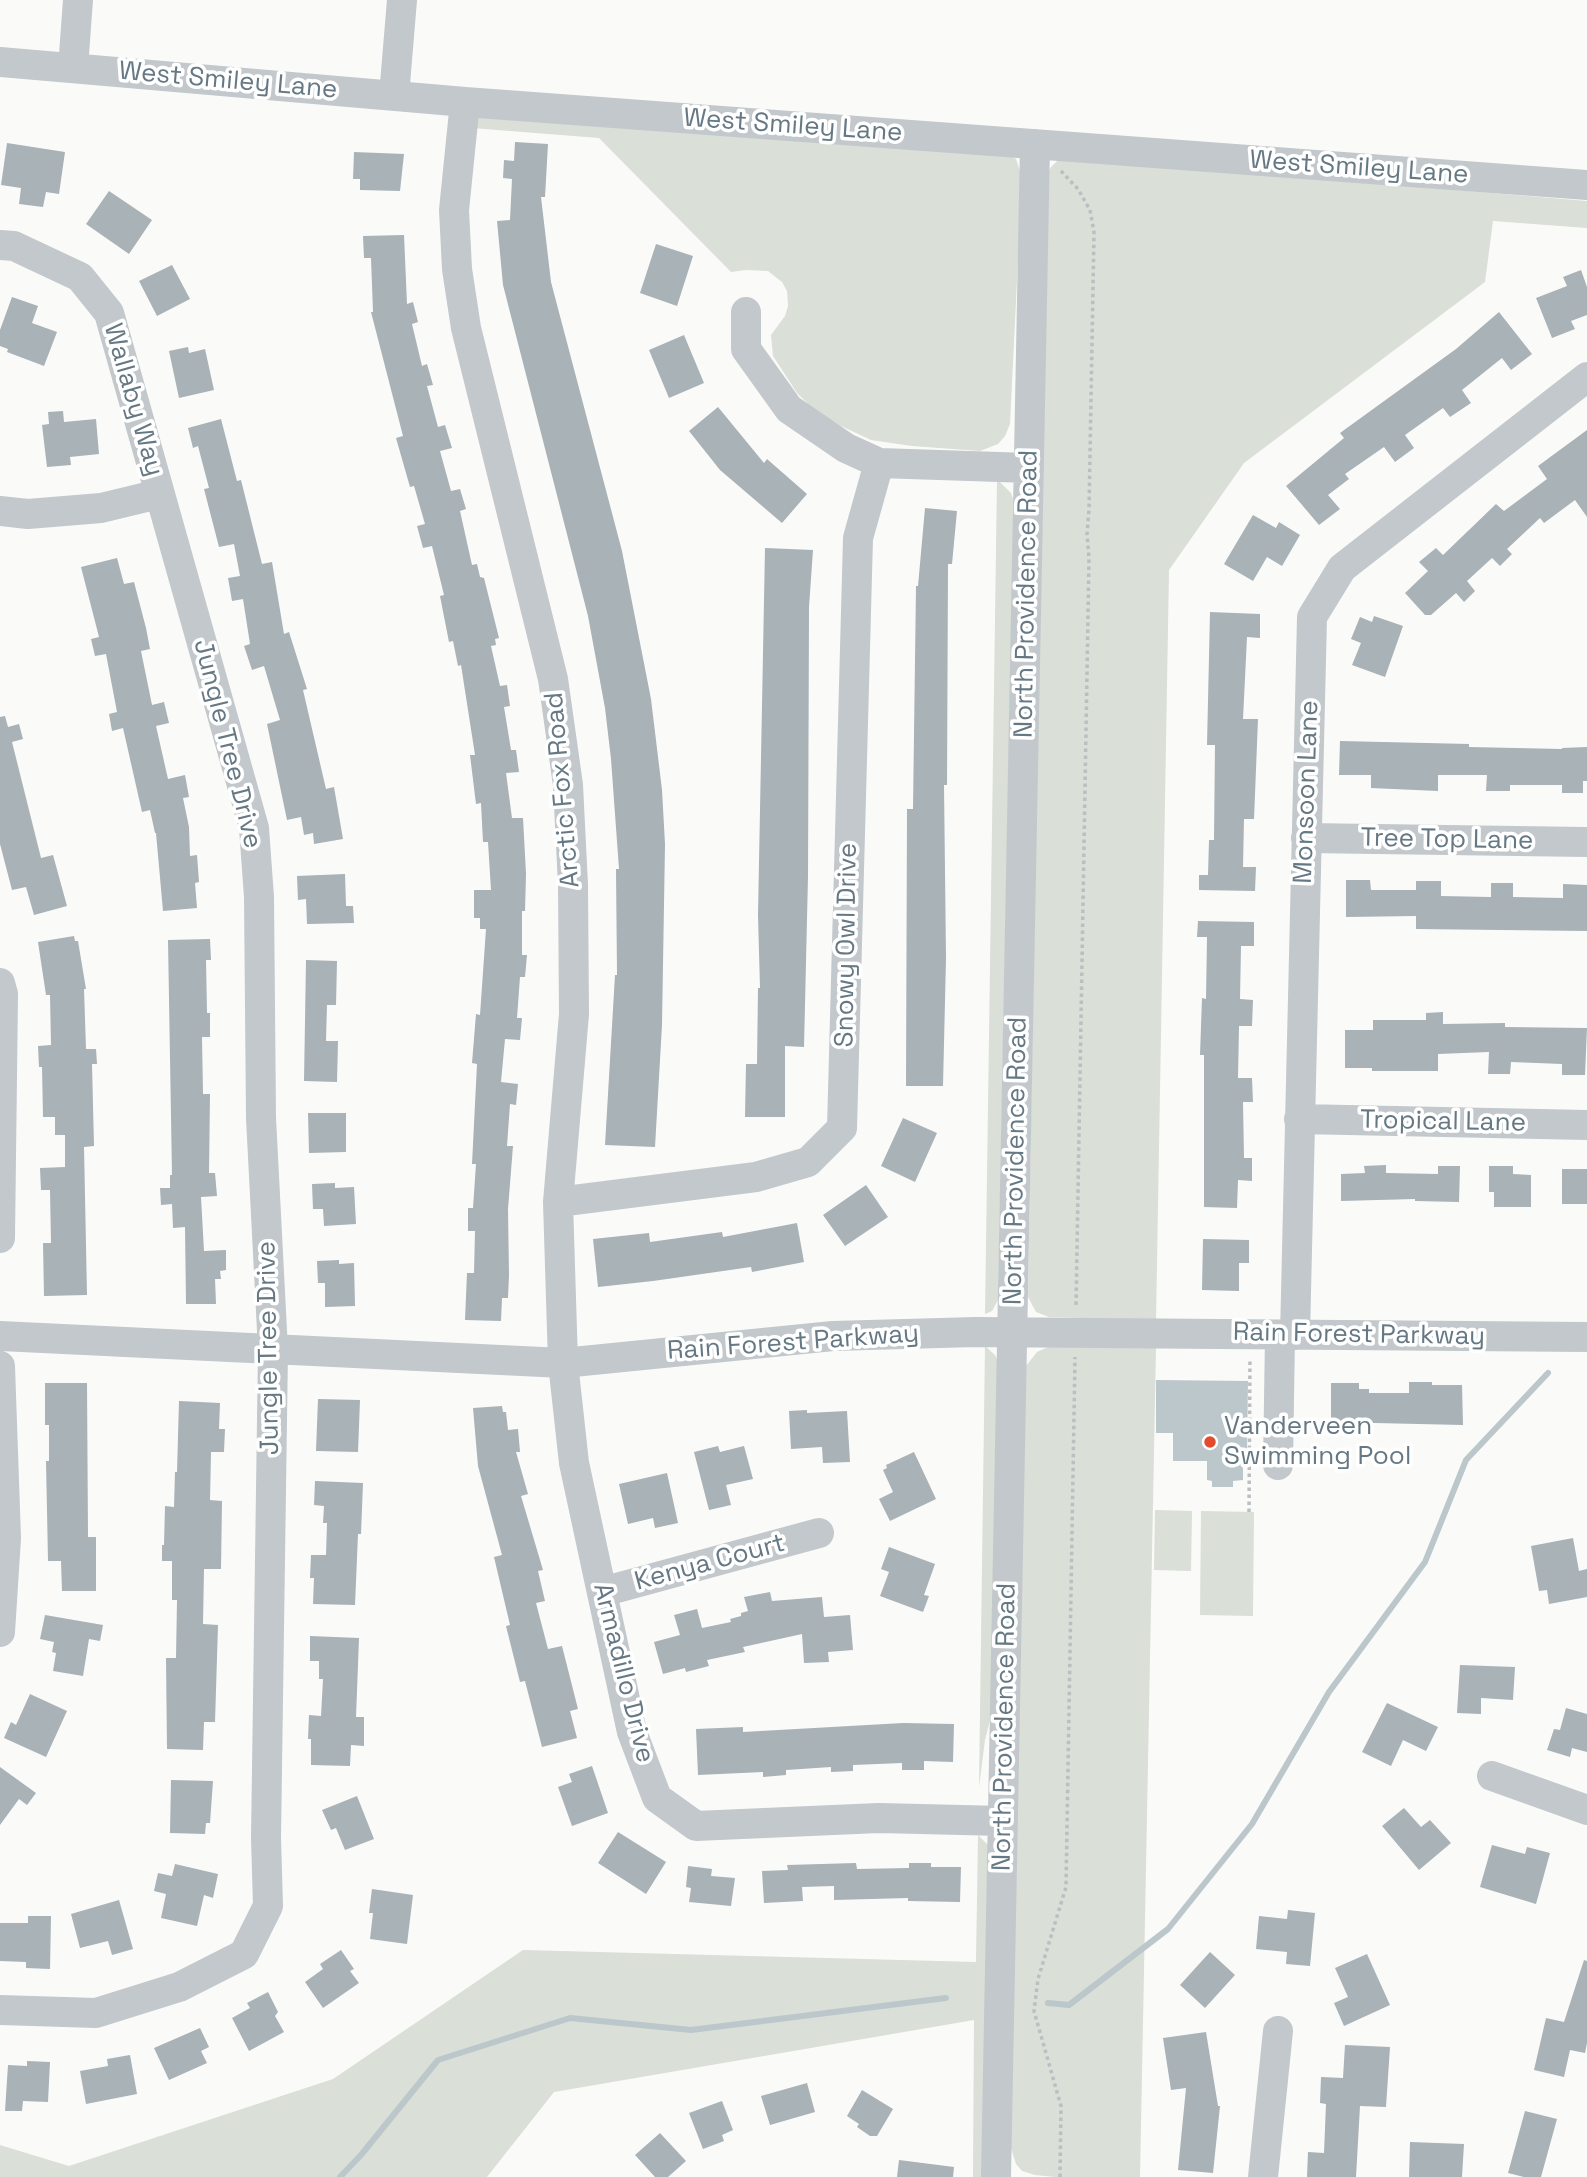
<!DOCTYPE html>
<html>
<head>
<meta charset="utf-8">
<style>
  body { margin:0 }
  canvas { display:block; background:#fafaf8 }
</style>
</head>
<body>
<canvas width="1587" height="2177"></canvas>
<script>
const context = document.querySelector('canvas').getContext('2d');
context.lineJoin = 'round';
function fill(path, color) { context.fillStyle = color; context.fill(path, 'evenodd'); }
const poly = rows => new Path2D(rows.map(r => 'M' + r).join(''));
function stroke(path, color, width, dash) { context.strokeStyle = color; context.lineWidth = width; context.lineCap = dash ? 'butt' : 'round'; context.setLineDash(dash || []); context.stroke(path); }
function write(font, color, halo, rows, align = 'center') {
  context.font = font + ' "Space Grotesk",sans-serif'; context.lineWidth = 7; context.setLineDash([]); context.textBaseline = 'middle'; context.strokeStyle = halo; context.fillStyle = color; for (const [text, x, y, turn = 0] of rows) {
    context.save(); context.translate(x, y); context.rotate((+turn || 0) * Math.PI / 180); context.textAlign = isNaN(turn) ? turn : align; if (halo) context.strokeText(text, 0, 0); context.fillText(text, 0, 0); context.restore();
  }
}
fill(poly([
  [481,116,1004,152,1016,159,1022,177,1010,424,1005,436,998,444,980,451,912,446,871,440,839,425,813,409,797,393,773,356,771,335,785,316,788,306,787,291,782,282,768,271,746,270,731,272,599,138,472,128,475,120],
  [1061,157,1587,201,1587,228,1493,221,1485,282,1244,463,1169,570,1156,1320,1049,1317,1036,1312,1028,1297,1047,174,1051,167],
  [997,479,1011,493,1014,502,998,1300,992,1311,985,1314],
  [1055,1344,1156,1347,1140,2177,1055,2177,1035,2175,1022,2171,1016,2164,1010,2145,1026,1366,1037,1352],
  [985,1346,995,1355,998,1362,993,1708,985,1740,979,1787],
  [1155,1510,1192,1511,1191,1571,1154,1570],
  [1201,1511,1254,1512,1253,1616,1200,1615],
  [978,1835,987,1844,990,1851,986,2177,973,2177,974,2020,554,2092,487,2177,0,2177,0,2145,69,2166,333,2079,523,1950,976,1962]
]), '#dadfd7');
fill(poly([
  [1156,1380,1248,1381,1247,1450,1243,1451,1243,1480,1233,1481,1233,1487,1212,1487,1212,1481,1207,1480,1207,1461,1173,1461,1173,1433,1156,1433]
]), '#bbc7cb');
stroke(poly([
  [1048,2003,1069,2005,1168,1929,1252,1824,1329,1692,1425,1562,1466,1460,1548,1373],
  [340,2177,361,2155,438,2060,570,2018,691,2030,946,1998]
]), '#bbc7cb', 6);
fill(poly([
  [515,142,548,144,545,197,541,197,551,282,622,551,651,699,662,790,665,844,662,1025,655,1147,605,1145,615,975,617,975,616,869,619,869,611,759,605,708,588,616,503,285,497,221,510,220,512,179,503,178,504,160,514,161],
  [7,143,65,152,59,194,46,192,43,207,19,204,21,188,1,185],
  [354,152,404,154,400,191,360,190,360,179,353,179],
  [109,191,152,220,129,254,86,224],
  [404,235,407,304,413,302,418,322,412,324,422,366,427,364,433,385,427,386,438,427,445,425,452,448,440,451,451,491,460,489,466,509,460,511,472,565,477,564,480,577,484,578,499,638,495,639,496,645,491,646,500,686,507,685,510,706,504,707,511,750,516,750,519,772,506,773,512,818,523,818,526,874,525,911,522,911,522,955,527,955,525,977,520,977,517,1018,522,1018,520,1040,505,1039,501,1082,518,1084,516,1105,510,1104,507,1146,513,1146,508,1209,509,1275,508,1298,502,1298,501,1321,465,1320,467,1273,474,1273,475,1231,468,1231,468,1208,473,1208,476,1164,472,1164,477,1064,472,1063,476,1014,480,1015,486,929,480,929,480,918,474,918,474,890,491,890,488,842,483,842,481,803,476,804,470,755,475,755,461,665,458,666,453,641,449,642,440,596,444,595,432,546,423,548,417,526,425,524,414,486,410,487,396,438,403,436,371,312,373,312,371,258,364,258,363,236],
  [656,244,693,256,677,306,640,293],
  [172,265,190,299,157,316,139,281],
  [1581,270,1587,287,1587,315,1571,321,1575,329,1552,338,1536,298,1567,286,1563,277],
  [12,297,38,306,32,323,57,332,44,366,7,352,8,349,0,346,0,330],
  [1499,312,1532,354,1511,370,1502,358,1462,390,1471,403,1450,417,1443,408,1405,435,1414,448,1395,462,1384,447,1345,474,1349,479,1328,495,1340,509,1319,525,1286,486,1344,438,1340,433,1456,349],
  [684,335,704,383,669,398,649,350],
  [188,347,189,353,205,349,214,390,179,398,169,351],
  [718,407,764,463,767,459,807,494,782,523,720,470,689,431],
  [63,411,64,422,96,419,99,454,70,457,71,465,47,467,42,425,49,424,48,412],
  [221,419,237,481,241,480,262,564,272,562,284,634,289,632,307,689,303,690,326,789,334,787,343,839,314,844,313,833,304,835,301,817,287,820,267,724,280,720,264,666,252,670,244,646,250,644,243,599,232,601,228,578,240,576,234,544,219,547,204,489,209,488,198,446,193,448,188,428],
  [1587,430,1587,517,1575,500,1544,523,1540,518,1507,549,1512,554,1500,566,1492,558,1467,581,1475,591,1464,602,1456,593,1431,615,1425,615,1405,593,1428,571,1419,562,1436,548,1443,555,1496,504,1504,511,1547,479,1538,466],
  [925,508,957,511,952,564,948,564,947,785,944,785,946,958,943,1086,906,1086,907,809,913,809,916,586,918,586],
  [1253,515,1276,528,1279,522,1300,535,1282,566,1267,557,1253,581,1224,564],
  [765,548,813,550,809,607,808,876,804,1047,785,1046,785,1117,745,1117,746,1064,757,1064,758,988,760,988,758,915],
  [117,558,124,584,134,582,146,628,150,649,141,651,152,705,164,702,169,723,156,726,168,779,185,775,189,797,183,798,189,827,190,856,197,855,199,882,195,883,197,908,163,911,156,833,155,833,150,810,142,812,123,728,112,731,109,714,117,712,106,654,95,656,91,639,99,637,81,567],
  [1210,612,1260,614,1260,638,1247,637,1243,719,1258,719,1254,819,1244,819,1243,867,1256,867,1255,891,1199,890,1199,875,1208,875,1209,840,1214,840,1215,745,1207,745],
  [1374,616,1403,626,1385,677,1352,665,1361,643,1351,639,1360,617,1372,622],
  [5,716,8,727,19,724,23,739,12,742,41,858,53,855,67,906,34,915,26,887,12,890,0,844,0,717],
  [1340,741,1469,744,1469,747,1562,749,1562,748,1587,747,1587,781,1583,781,1583,793,1562,793,1562,785,1510,785,1510,791,1486,791,1487,775,1438,775,1438,791,1371,788,1371,775,1339,775],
  [345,874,346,906,353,906,354,923,307,924,306,899,298,900,297,876],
  [1346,880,1370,880,1371,890,1416,890,1416,881,1441,881,1441,896,1491,897,1491,883,1513,883,1513,897,1563,898,1563,884,1587,885,1587,931,1416,929,1416,916,1346,917],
  [1198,921,1254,922,1254,946,1241,946,1240,999,1253,1000,1252,1026,1239,1026,1238,1078,1252,1078,1253,1102,1243,1102,1244,1158,1252,1158,1252,1181,1238,1180,1237,1208,1204,1207,1204,1055,1200,1055,1202,998,1206,999,1207,937,1197,937],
  [74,936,75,941,78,941,86,989,84,989,86,1049,96,1049,97,1064,92,1064,94,1146,84,1147,87,1295,44,1296,43,1243,51,1243,50,1190,41,1190,40,1168,65,1167,65,1135,55,1135,55,1117,43,1117,42,1067,39,1067,38,1046,51,1045,50,995,46,995,38,942],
  [210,939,211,960,206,960,207,1013,210,1013,210,1037,202,1037,203,1094,210,1094,209,1173,215,1173,217,1196,201,1197,204,1251,226,1250,226,1270,220,1271,221,1279,215,1279,216,1304,186,1304,185,1227,173,1228,172,1204,161,1205,160,1188,170,1188,170,1175,172,1175,168,940],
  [306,960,337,961,336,1005,327,1005,326,1041,338,1041,337,1082,304,1081],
  [1443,1012,1443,1024,1505,1023,1505,1027,1587,1028,1585,1075,1562,1075,1562,1064,1511,1062,1510,1074,1488,1074,1489,1052,1438,1054,1438,1071,1372,1071,1372,1068,1345,1068,1345,1030,1373,1030,1373,1020,1426,1020,1426,1013],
  [308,1113,346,1113,346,1152,309,1153],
  [903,1118,937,1133,915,1182,881,1166],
  [1386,1165,1386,1173,1438,1174,1438,1166,1460,1166,1459,1202,1415,1201,1415,1199,1341,1201,1341,1174,1365,1173,1364,1166],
  [1489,1166,1513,1166,1513,1174,1531,1175,1531,1207,1494,1207,1494,1192,1489,1192],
  [1562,1169,1587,1169,1587,1204,1562,1204],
  [335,1183,335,1188,354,1187,356,1224,324,1226,323,1209,313,1209,312,1184],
  [866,1185,888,1217,845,1246,823,1215],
  [797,1223,804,1262,752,1272,751,1267,653,1281,598,1287,593,1239,649,1233,650,1242,722,1232,723,1237],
  [1203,1239,1249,1240,1249,1263,1239,1263,1239,1291,1202,1290],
  [339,1260,339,1264,354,1263,355,1306,325,1307,325,1283,318,1283,317,1261],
  [1409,1382,1432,1382,1432,1385,1462,1385,1463,1425,1331,1422,1331,1383,1359,1383,1359,1389,1369,1389,1369,1393,1409,1393],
  [45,1383,87,1383,88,1537,96,1537,96,1591,62,1591,61,1561,48,1561,46,1461,49,1461,49,1425,45,1425],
  [318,1399,360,1400,358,1452,316,1451],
  [179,1401,220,1403,219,1429,225,1429,224,1452,211,1452,210,1500,222,1501,221,1569,204,1569,203,1624,218,1625,215,1722,204,1722,203,1750,167,1749,166,1658,176,1658,177,1600,172,1600,172,1561,162,1561,162,1545,164,1545,165,1506,174,1507,175,1472,177,1472],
  [502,1406,503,1412,506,1412,508,1430,518,1429,520,1452,516,1452,528,1494,521,1496,543,1570,538,1571,545,1601,536,1603,548,1649,562,1646,578,1709,570,1711,577,1738,542,1747,525,1681,520,1682,506,1626,510,1625,494,1557,502,1555,478,1466,473,1408],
  [807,1410,807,1413,847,1411,850,1462,823,1463,822,1447,791,1449,789,1411],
  [718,1446,720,1452,744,1446,753,1479,726,1485,731,1505,709,1510,694,1452],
  [914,1452,936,1499,890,1521,879,1499,893,1492,883,1470,887,1468,886,1465],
  [667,1473,678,1523,655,1528,653,1518,628,1524,619,1484],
  [315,1481,363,1483,361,1534,358,1534,355,1605,313,1604,314,1578,310,1578,311,1555,326,1555,327,1523,323,1523,324,1506,314,1505],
  [1573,1538,1579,1571,1587,1569,1587,1597,1549,1604,1547,1590,1539,1591,1531,1546],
  [889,1547,935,1564,924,1595,929,1596,923,1612,880,1596,889,1572,881,1569],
  [770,1592,772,1601,822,1597,824,1617,850,1615,853,1650,828,1652,829,1662,804,1663,802,1634,743,1647,745,1652,707,1660,709,1666,686,1672,685,1668,663,1674,654,1642,680,1635,674,1615,697,1609,702,1628,731,1622,730,1619,741,1616,741,1613,748,1611,744,1597],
  [45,1615,103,1625,100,1641,89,1639,83,1676,53,1671,56,1653,52,1652,54,1642,40,1639],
  [310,1636,359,1638,356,1717,364,1717,364,1746,351,1745,350,1766,311,1765,311,1739,308,1739,309,1715,321,1716,323,1679,319,1679,319,1661,310,1661],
  [1460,1665,1515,1667,1513,1700,1481,1698,1481,1714,1457,1713],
  [30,1694,67,1711,46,1757,4,1738,11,1722,16,1725],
  [1387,1703,1438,1727,1426,1751,1403,1740,1391,1766,1362,1752],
  [1566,1708,1587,1714,1587,1752,1572,1748,1570,1757,1547,1750,1554,1729,1560,1730],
  [903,1723,954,1724,953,1762,924,1761,924,1770,902,1770,902,1763,853,1765,853,1771,831,1772,831,1767,786,1770,786,1775,763,1777,763,1772,698,1775,696,1729,743,1727,743,1732],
  [592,1766,608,1813,572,1826,558,1787,572,1782,569,1774],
  [0,1767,36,1793,27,1805,19,1799,0,1825],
  [171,1780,213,1781,210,1823,206,1823,205,1834,170,1833],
  [357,1796,374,1839,345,1850,336,1828,331,1830,322,1810],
  [1404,1808,1421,1827,1430,1820,1451,1843,1419,1870,1382,1826],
  [618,1832,666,1862,646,1894,598,1863],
  [1492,1845,1525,1854,1527,1847,1550,1853,1536,1904,1480,1887],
  [856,1863,857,1869,909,1868,909,1863,931,1863,931,1867,961,1867,960,1902,908,1901,908,1898,834,1900,834,1886,802,1887,803,1901,764,1903,762,1871,788,1870,787,1865],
  [175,1864,218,1874,213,1898,204,1895,197,1926,161,1918,166,1894,154,1891,158,1873,172,1876],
  [688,1866,712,1869,711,1876,735,1878,731,1906,689,1902,691,1888,686,1887],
  [372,1889,413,1895,407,1944,370,1939,373,1913,369,1913],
  [119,1900,133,1949,112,1955,108,1941,80,1948,71,1914],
  [1288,1910,1315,1913,1310,1966,1286,1964,1287,1952,1256,1949,1259,1916,1287,1919],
  [28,1916,51,1916,50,1969,26,1968,26,1962,0,1961,0,1923,28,1923],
  [341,1950,354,1969,350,1971,359,1983,323,2008,305,1982,323,1969,320,1964],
  [1210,1952,1235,1975,1205,2008,1180,1985],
  [1367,1954,1390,2005,1344,2026,1334,2003,1348,1997,1335,1968],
  [1584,1960,1587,1961,1587,2043,1585,2053,1570,2050,1564,2077,1534,2070,1546,2018,1564,2022],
  [268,1992,278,2012,275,2016,284,2032,249,2051,232,2018,250,2008,247,2003],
  [200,2028,209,2047,201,2051,207,2063,169,2080,154,2048],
  [1206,2032,1218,2106,1220,2106,1213,2173,1178,2170,1186,2088,1171,2090,1163,2038],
  [1345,2045,1390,2047,1386,2107,1360,2106,1356,2177,1307,2177,1308,2152,1324,2153,1326,2104,1320,2103,1321,2077,1343,2078],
  [130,2055,137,2094,86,2104,80,2071,108,2066,107,2059],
  [27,2061,50,2062,48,2102,23,2101,22,2111,5,2111,8,2065,27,2066],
  [807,2083,815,2112,770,2125,761,2096],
  [862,2090,893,2109,877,2136,870,2136,857,2127,859,2124,847,2116],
  [722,2101,733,2130,722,2135,724,2141,703,2149,689,2113],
  [1525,2111,1557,2119,1541,2177,1524,2177,1508,2173],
  [660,2133,686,2161,668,2177,655,2177,635,2155],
  [1410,2142,1464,2144,1462,2177,1409,2177],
  [899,2160,954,2167,953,2177,897,2177]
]), '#a8b2b7');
stroke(poly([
  [1061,171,1078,189,1090,210,1094,232,1089,510,1087,534,1089,558,1076,1308],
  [1249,1512,1250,1359],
  [1060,2177,1061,2106,1034,2011,1038,1979,1066,1887,1075,1357]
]), '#bbbfc2', 3.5, [3.5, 3.5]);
stroke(poly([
  [0,62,465,102,1587,185],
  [73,68,78,0],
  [394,96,402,0],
  [465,102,454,210,457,269,466,328,553,679,568,785,573,885,574,1014,558,1202,563,1363,574,1463,632,1732,657,1798,696,1826,879,1818,1003,1821],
  [0,245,14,246,80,277,109,313,254,828,259,897,261,1118,273,1350,266,1838,268,1906,244,1954,179,1987,96,2013,0,2010],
  [746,312,746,349,789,409,846,448,879,463,1029,468],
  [0,511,28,514,101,508,159,494],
  [1306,838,1587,842],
  [0,983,3,994,0,1238],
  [1299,1119,1587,1125],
  [558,1202,756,1177,808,1162,842,1128,858,538,879,463],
  [1295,1335,1312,617,1342,568,1587,377],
  [0,1336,563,1363,833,1336,976,1332,1587,1337],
  [0,1366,6,1538,0,1632],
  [1278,1465,1280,1335],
  [602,1592,819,1533],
  [1492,1776,1587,1810],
  [996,2177,1035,144],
  [1263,2177,1278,2031]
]), '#c3c8cc', 30);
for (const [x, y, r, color] of [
  [1210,1442,7,"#e34b2f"]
]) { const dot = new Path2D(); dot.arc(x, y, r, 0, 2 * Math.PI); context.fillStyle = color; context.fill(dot); stroke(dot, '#fff', 2.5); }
write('26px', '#657883', '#fff', [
  ["West Smiley Lane",228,81,5],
  ["West Smiley Lane",793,126,4],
  ["West Smiley Lane",1359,168,4],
  ["Wallaby Way",133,400,74],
  ["North Providence Road",1027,594,-89],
  ["Jungle Tree Drive",227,744,76],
  ["Arctic Fox Road",563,790,-95],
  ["Monsoon Lane",1307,792,-88],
  ["Tree Top Lane",1447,840,1],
  ["Snowy Owl Drive",847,945,-89],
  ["Tropical Lane",1443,1122,1],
  ["North Providence Road",1016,1161,-89],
  ["Rain Forest Parkway",1359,1335,1],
  ["Rain Forest Parkway",793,1343,-4],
  ["Jungle Tree Drive",269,1348,-91],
  ["Kenya Court",710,1563,-15],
  ["Armadillo Drive",623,1673,76],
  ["North Providence Road",1005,1727,-89]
]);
write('26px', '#657883', '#fff', [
  ["Vanderveen",1224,1427],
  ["Swimming Pool",1224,1457]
], 'left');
</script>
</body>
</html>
